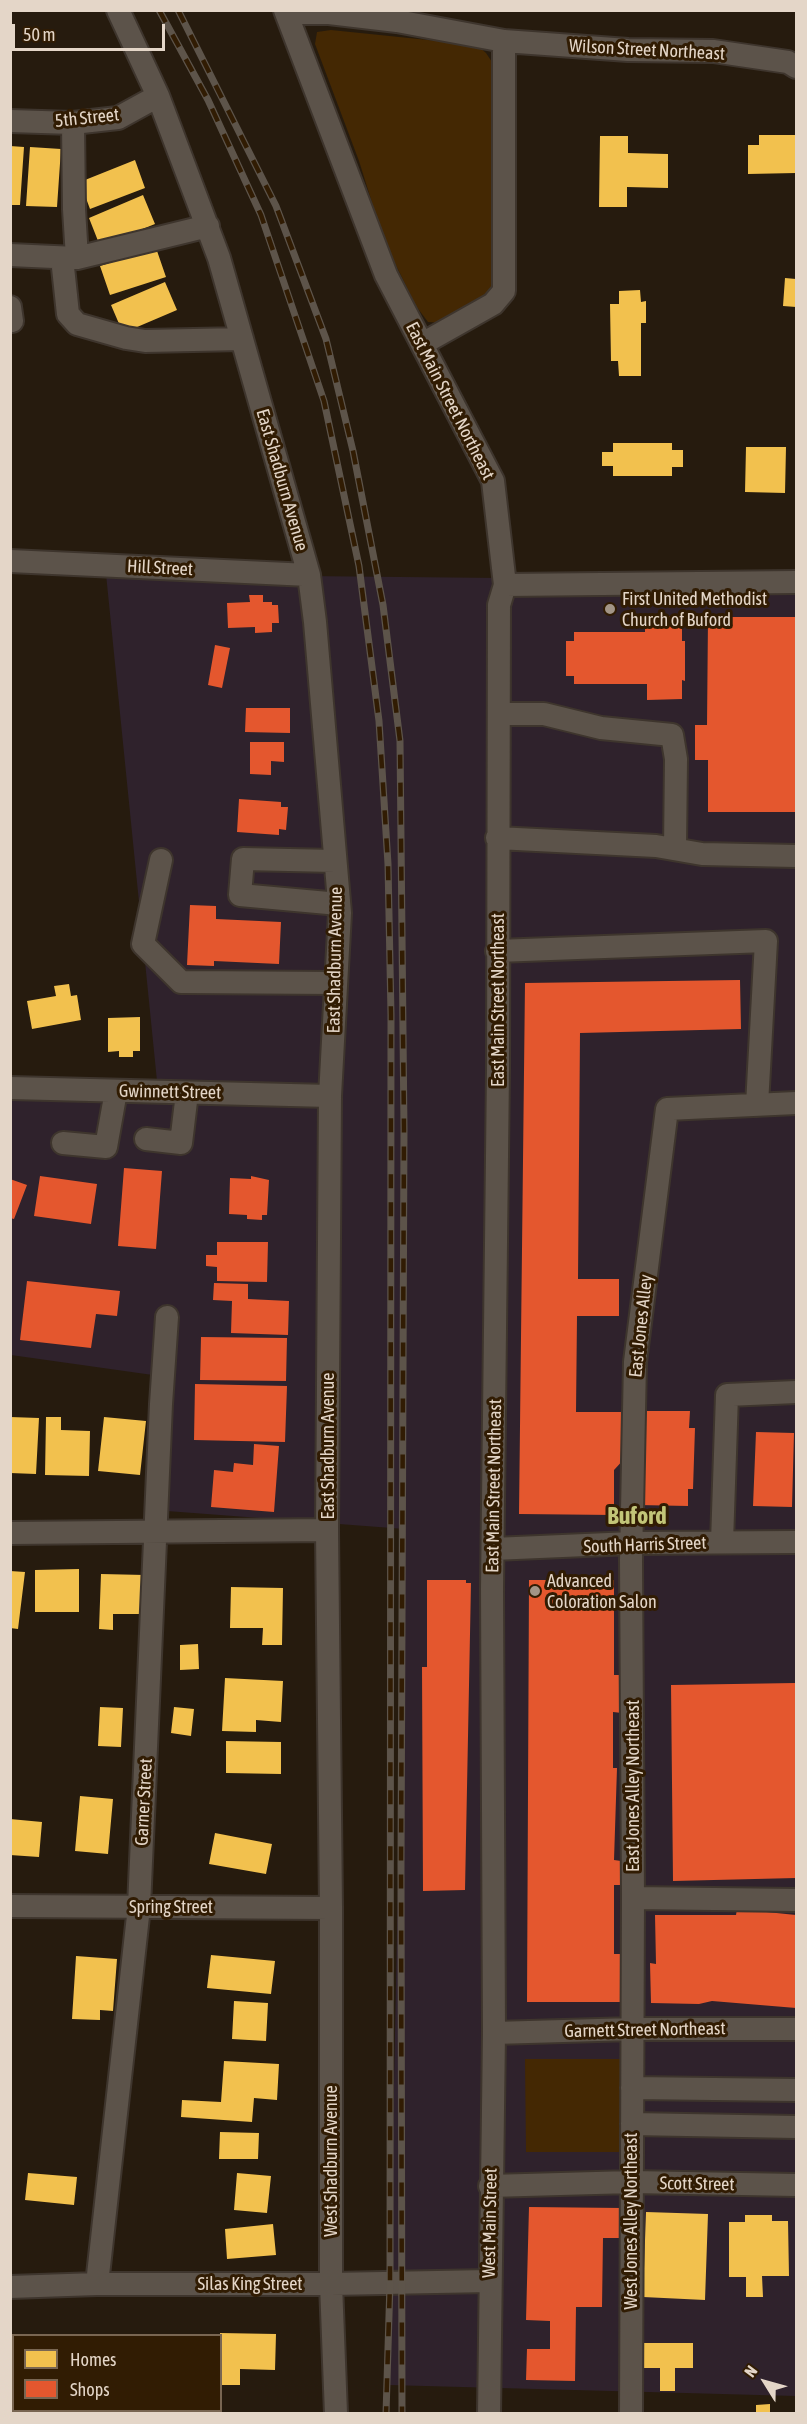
<!DOCTYPE html>
<html>
<head>
<meta charset="utf-8">
<style>
  body { margin:0 }
  #map { position:relative; width:807px; height:2424px; overflow:hidden; background:#261b0e; font-family:"Asap Condensed",sans-serif }
  canvas { display:block }
  .frame { position:absolute; inset:0; border:12px solid #e4d6c8; pointer-events:none }
  .legend { position:absolute; left:12px; top:2334px; width:210px; height:78px; box-sizing:border-box; background:#311c03; border:2px solid #796652; margin:0; padding:8px 10px; list-style:none; font-size:18px; color:#e4d6c8 }
  .legend li { display:flex; align-items:center; gap:12px; height:30px }
  .legend b { width:30px; border:2px solid #796652 }
  .north { position:absolute; left:735px; top:2352px; width:60px; height:60px; -webkit-text-stroke:4px #311c03; paint-order:stroke; rotate:307deg; font-size:16px; font-weight:700; line-height:24px; text-align:center; color:#e4d6c8 }
  .north::after { content:''; display:block; margin:auto; width:21px; height:27px; background:#e4d6c8; clip-path:polygon(50% 0,100% 100%,50% 72%,0 100%) }
  .scale { position:absolute; left:12px; top:24px; width:153px; height:27px; box-sizing:border-box; border:3px solid #e4d6c8; border-top:0; padding-left:8px; font-size:18px; line-height:21px; white-space:nowrap; color:#e4d6c8; -webkit-text-stroke:4px #311c03; paint-order:stroke }
</style>
</head>
<body>
<div id="map">
<canvas width="807" height="2424"></canvas>
<div class="frame"></div>
<ul class="legend">
<li><b style="height:16px;background:#f2c14e"></b>Homes</li>
<li><b style="height:16px;background:#e4572e"></b>Shops</li>
</ul>
<div class="north">N</div>
<div class="scale">50 m</div>
</div>
<script>
const context = document.querySelector('canvas').getContext('2d');
context.lineJoin = 'round';
function fill(path, color) { context.fillStyle = color; context.fill(path, 'evenodd'); }
const poly = rows => new Path2D(rows.map(r => 'M' + r).join(''));
function stroke(path, color, width, dash) { context.strokeStyle = color; context.lineWidth = width; context.lineCap = dash ? 'butt' : 'round'; context.setLineDash(dash || []); context.stroke(path); }
function write(font, color, halo, rows, align = 'center') {
  context.font = font + ' "Asap Condensed",sans-serif'; context.lineWidth = 6; context.setLineDash([]); context.textBaseline = 'middle'; context.strokeStyle = halo; context.fillStyle = color; for (const [text, x, y, turn = 0] of rows) {
    context.save(); context.translate(x, y); context.rotate((+turn || 0) * Math.PI / 180); context.textAlign = isNaN(turn) ? turn : align; if (halo) context.strokeText(text, 0, 0); context.fillText(text, 0, 0); context.restore();
  }
}
fill(poly([
  [106,574,796,581,796,2396,388,2385,405,1529,167,1511,174,1378,11,1355,11,1078,157,1081]
]), '#2f222c');
fill(poly([
  [331,30,477,45,486,53,496,68,495,290,444,323,428,322,416,306,384,241,359,161,315,44,317,32],
  [525,2059,622,2059,621,2152,526,2152]
]), '#442803');
fill(poly([
  [759,135,796,135,796,173,748,174,748,145,759,145],
  [600,136,628,136,628,153,668,154,668,188,627,187,627,207,599,207],
  [10,146,24,147,20,205,10,205],
  [30,147,61,149,57,207,26,206],
  [135,160,145,188,90,209,80,182],
  [143,195,155,224,100,246,89,218],
  [156,248,166,277,110,295,100,266],
  [785,278,796,279,796,307,783,306],
  [165,282,177,310,123,333,111,305],
  [640,290,641,302,646,301,646,323,641,323,641,376,619,376,618,361,611,361,610,304,619,304,619,291],
  [613,443,672,443,672,450,683,450,683,467,672,467,672,476,613,476,613,466,602,466,602,452,613,452],
  [746,447,786,447,785,493,745,492],
  [69,984,71,996,77,995,81,1020,32,1029,27,1001,56,996,54,986],
  [140,1017,140,1051,133,1051,133,1057,119,1057,119,1051,108,1052,108,1018],
  [10,1417,39,1418,36,1474,10,1473],
  [46,1417,61,1417,61,1430,90,1431,89,1476,45,1475],
  [104,1417,146,1421,140,1475,98,1471],
  [79,1569,79,1612,35,1612,35,1570],
  [10,1571,25,1572,18,1629,10,1628],
  [101,1574,145,1575,144,1614,113,1614,113,1630,99,1629],
  [231,1587,283,1588,282,1645,262,1645,263,1628,230,1628],
  [198,1644,199,1669,180,1670,180,1645],
  [225,1678,283,1681,281,1722,256,1720,256,1732,222,1731],
  [100,1707,123,1708,121,1747,98,1746],
  [174,1707,194,1709,191,1736,171,1733],
  [226,1741,281,1742,281,1774,226,1773],
  [80,1796,113,1799,108,1854,75,1851],
  [10,1819,42,1822,39,1857,10,1855],
  [215,1833,272,1844,266,1874,209,1864],
  [211,1955,275,1961,271,1994,207,1988],
  [76,1956,117,1959,113,2011,100,2010,100,2020,72,2019],
  [234,2001,268,2003,266,2041,232,2039],
  [224,2061,279,2064,277,2100,254,2098,252,2122,181,2117,182,2100,221,2102],
  [220,2132,259,2133,258,2159,219,2159],
  [28,2173,77,2177,74,2205,25,2200],
  [237,2173,271,2176,267,2213,234,2210],
  [646,2212,708,2214,705,2300,643,2297],
  [745,2215,772,2215,772,2221,788,2221,789,2276,762,2276,763,2297,746,2297,746,2277,729,2277,729,2222,745,2222],
  [273,2224,276,2255,227,2259,225,2229],
  [220,2333,276,2334,275,2370,240,2369,240,2385,220,2385],
  [644,2343,693,2343,693,2368,675,2368,675,2391,660,2391,660,2368,644,2368],
  [770,2404,770,2414,756,2414,756,2405]
]), '#f2c14e');
fill(poly([
  [249,595,263,595,263,602,272,602,272,605,278,605,279,623,272,623,272,632,255,633,255,627,228,628,227,603,250,602],
  [645,616,682,616,682,641,685,641,685,681,682,680,682,699,647,700,647,684,574,684,574,676,566,676,566,641,574,641,574,632,645,632],
  [708,617,796,617,796,812,708,812,708,760,695,760,695,725,707,725],
  [215,645,230,648,222,688,208,685],
  [246,708,290,708,290,733,245,732],
  [250,742,284,742,284,762,271,761,271,775,250,774],
  [239,799,281,802,281,807,288,807,286,830,279,829,279,835,237,832],
  [190,905,216,906,216,919,281,922,279,964,214,961,214,966,187,965],
  [740,980,741,1029,580,1033,578,1279,619,1279,619,1316,577,1316,576,1412,625,1412,626,1457,614,1470,614,1515,519,1514,525,983],
  [124,1168,162,1171,156,1249,118,1246],
  [40,1176,97,1184,91,1224,34,1216],
  [251,1176,269,1180,267,1215,262,1215,262,1220,247,1219,247,1215,229,1214,230,1178,251,1179],
  [10,1179,27,1185,14,1219,10,1218],
  [217,1242,268,1242,267,1282,217,1281,217,1267,206,1266,206,1255,217,1255],
  [27,1281,120,1291,117,1316,96,1314,91,1348,20,1340],
  [214,1283,248,1284,248,1299,289,1301,288,1335,231,1333,232,1301,213,1300],
  [201,1337,287,1338,286,1381,200,1380],
  [195,1384,287,1386,285,1442,194,1440],
  [640,1411,690,1411,689,1428,695,1428,693,1489,688,1489,688,1506,638,1505],
  [756,1432,794,1433,792,1507,753,1506],
  [254,1444,279,1446,274,1512,211,1507,214,1470,233,1472,234,1463,253,1465],
  [427,1580,466,1580,466,1583,471,1583,465,1890,423,1891,422,1667,427,1667],
  [529,1580,614,1580,614,1675,622,1675,622,1713,613,1712,613,1768,617,1768,614,1860,621,1861,621,1885,614,1885,614,1954,621,1954,620,2002,527,2002],
  [795,1683,796,1878,673,1881,671,1685],
  [737,1909,796,1915,796,2008,712,2001,699,2004,651,2003,650,1963,656,1964,655,1915,736,1915],
  [529,2207,623,2208,622,2238,603,2238,602,2307,576,2307,575,2381,526,2380,527,2349,550,2349,550,2321,526,2320]
]), '#e4572e');
const minor = poly([
  [118,10,158,96,219,258,309,575,315,622,340,913,330,1096,327,1530,331,1908,331,2284,336,2414],
  [285,10,386,275,493,481,505,585,499,605,498,1070,492,1589,494,2033,489,2414],
  [287,13,329,13,397,21,504,41,628,50,713,51,788,62,796,67],
  [10,121,73,123,118,118,158,96],
  [73,123,74,209,77,258,208,226],
  [10,255,76,258],
  [62,258,68,314,77,324,126,338,145,341,242,339],
  [10,307,12,321],
  [422,344,493,304,504,291,504,41],
  [10,561,309,575],
  [505,585,796,582],
  [499,714,544,714,601,728,672,735,676,759,675,849],
  [497,838,656,846,702,854,796,856],
  [161,860,143,944,181,982,336,983],
  [335,861,243,859,240,895,339,904],
  [497,951,766,941,757,1105],
  [10,1088,330,1096],
  [146,1139,181,1143,187,1093],
  [63,1143,106,1147,116,1091],
  [10,1533,327,1530],
  [722,1542,727,1395,796,1392],
  [493,1549,632,1543,796,1542],
  [633,1898,796,1900],
  [10,1906,331,1908],
  [494,2033,633,2029,796,2029],
  [632,2088,796,2090],
  [632,2124,796,2127],
  [490,2186,631,2182,796,2185],
  [97,2284,139,1907,161,1404,167,1317],
  [10,2287,97,2284,331,2284,489,2281],
  [631,2414,633,1898,631,1560,635,1362,667,1109,796,1103]
]);
stroke(minor, '#3e352d', 26);
stroke(minor, '#5c534a', 22);
const rail = poly([
  [159,10,208,100,261,215,324,401,359,566,379,721,388,864,391,1015,390,2283,386,2414],
  [178,10,276,206,326,339,353,451,383,605,400,741,404,1129,401,1863,402,2414]
]);
stroke(rail, '#5d544a', 7);
stroke(rail, '#311c03', 4.5, [14]);
for (const [x, y, r, color] of [
  [610,609,6,"#a29587"],
  [535,1591,6,"#a29587"]
]) { const dot = new Path2D(); dot.arc(x, y, r, 0, 2 * Math.PI); context.fillStyle = color; context.fill(dot); stroke(dot, '#311c03', 2); }
write('18px', '#e4d6c8', '#311c03', [
  ["Wilson Street Northeast",647,50,3],
  ["5th Street",87,118,-6],
  ["East Main Street Northeast",450,401,63],
  ["East Shadburn Avenue",282,480,74],
  ["Hill Street",160,568,3],
  ["East Shadburn Avenue",335,960,-89],
  ["East Main Street Northeast",498,1000,-90],
  ["Gwinnett Street",170,1092,1],
  ["East Jones Alley",641,1326,-84],
  ["East Shadburn Avenue",328,1446,-90],
  ["East Main Street Northeast",494,1486,-89],
  ["South Harris Street",645,1545,-2],
  ["East Jones Alley Northeast",633,1786,-90],
  ["Garner Street",144,1802,-87],
  ["Spring Street",171,1907],
  ["Garnett Street Northeast",645,2030,-1],
  ["West Shadburn Avenue",331,2161,-90],
  ["Scott Street",697,2184,1],
  ["West Jones Alley Northeast",631,2221,-90],
  ["West Main Street",490,2223,-89],
  ["Silas King Street",250,2284]
]);
write('18px', '#e4d6c8', '#311c03', [
  ["First United Methodist",622,599],
  ["Church of Buford",622,620],
  ["Advanced",547,1581],
  ["Coloration Salon",547,1602]
], 'left');
write('bold 24px', '#c2c578', '#311c03', [
  ["Buford",637,1516]
]);
</script>
</body>
</html>
